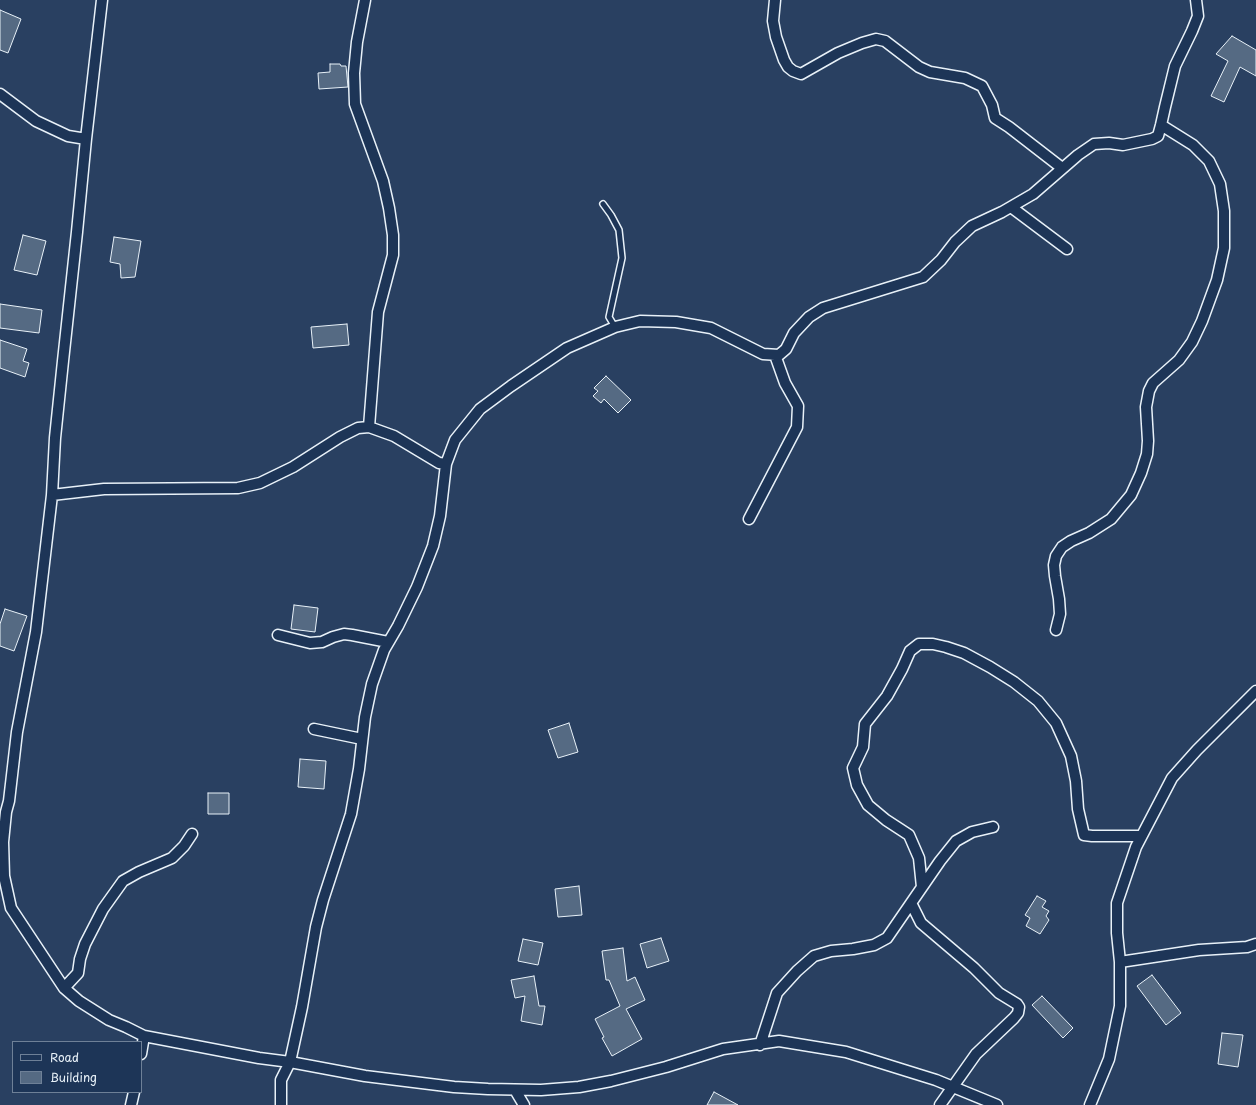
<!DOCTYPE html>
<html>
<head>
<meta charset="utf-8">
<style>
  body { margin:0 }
  #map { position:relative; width:1256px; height:1105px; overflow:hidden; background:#294061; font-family:"Playpen Sans",sans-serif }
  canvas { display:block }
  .legend { position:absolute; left:12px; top:1041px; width:130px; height:52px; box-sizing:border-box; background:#1d3557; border:1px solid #6e8097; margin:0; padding:5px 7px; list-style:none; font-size:12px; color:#e8f1f8 }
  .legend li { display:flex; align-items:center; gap:8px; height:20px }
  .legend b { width:20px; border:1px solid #6e8097 }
</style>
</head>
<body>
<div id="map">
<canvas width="1256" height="1105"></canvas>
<ul class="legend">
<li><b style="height:5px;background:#1d3557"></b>Road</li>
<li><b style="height:11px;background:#556a83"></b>Building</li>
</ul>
</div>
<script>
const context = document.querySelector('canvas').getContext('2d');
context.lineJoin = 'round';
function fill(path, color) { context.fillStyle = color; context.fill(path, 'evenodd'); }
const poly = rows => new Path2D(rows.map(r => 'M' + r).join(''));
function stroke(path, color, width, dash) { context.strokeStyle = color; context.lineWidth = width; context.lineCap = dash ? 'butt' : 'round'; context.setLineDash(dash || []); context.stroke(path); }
const building = poly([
  [0,10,21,19,8,53,0,50,0,10],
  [1232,36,1256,50,1256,76,1240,67,1224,102,1211,96,1228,61,1216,54,1232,36],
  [330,64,340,64,341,66,346,66,348,87,319,89,318,73,330,72,330,64],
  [23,235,46,241,37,275,14,270,23,235],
  [114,237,141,241,135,277,121,278,120,264,110,262,114,237],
  [0,304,42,310,39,333,0,328,0,304],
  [347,324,349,345,313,348,311,327,347,324],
  [0,340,27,349,23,361,29,363,25,377,0,368,0,340],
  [606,376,631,400,618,413,604,399,601,403,593,396,598,391,594,388,606,376],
  [294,605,318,608,315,632,291,629,294,605],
  [5,609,27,616,14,651,0,646,0,624,5,609],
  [569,723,578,752,558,758,548,730,569,723],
  [300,759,326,761,324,789,298,787,300,759],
  [208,793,229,793,229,814,208,814,208,793],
  [579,886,582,915,558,917,555,889,579,886],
  [1037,896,1046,901,1042,907,1049,911,1046,916,1049,920,1040,934,1026,926,1030,918,1025,915,1037,896],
  [661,938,669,961,647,968,640,944,661,938],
  [523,939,543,943,538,965,518,961,523,939],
  [623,948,627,981,635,977,645,1000,626,1009,642,1039,612,1056,602,1038,604,1037,595,1019,620,1006,609,980,606,980,602,951,623,948],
  [1152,975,1181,1013,1166,1025,1137,986,1152,975],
  [534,976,539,1006,545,1006,542,1025,521,1021,525,996,515,998,511,980,534,976],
  [1042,996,1073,1028,1063,1038,1032,1005,1042,996],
  [1222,1033,1243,1035,1238,1067,1218,1064,1222,1033],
  [714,1092,738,1105,707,1105,714,1092]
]);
fill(building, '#556a83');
stroke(building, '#e8f1f8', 1);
const service = poly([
  [603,204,611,215,619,230,622,258,609,317,615,327]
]);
const minor = poly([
  [102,0,86,139,77,232,63,361,55,438,52,495,36,632,17,732,9,801,6,812,3,842,4,876,11,908,64,988,79,1001,109,1020,126,1027,144,1036,259,1058,290,1062,365,1076,454,1087,488,1089,541,1090,579,1087,611,1081,666,1067,723,1049,779,1041,846,1052,936,1080,997,1105],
  [365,0,357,42,354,73,355,104,383,181,389,208,393,235,393,255,378,312,369,427],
  [775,0,773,21,776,37,784,60,788,67,793,71,801,74,838,53,862,43,876,39,885,41,919,67,930,72,965,78,982,86,992,105,995,118,1009,127,1062,168],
  [0,94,36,121,68,136,86,139],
  [1011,207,1067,249],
  [52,495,104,489,238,488,260,483,293,467,340,437,358,428,369,427,394,436,439,463,446,464],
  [749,519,797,427,798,406,785,383,775,355],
  [1056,630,1060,614,1059,599,1055,576,1054,565,1056,556,1062,547,1071,541,1089,533,1111,519,1131,495,1141,473,1147,454,1148,441,1146,407,1149,391,1153,383,1179,360,1192,342,1202,321,1217,280,1224,248,1224,211,1220,184,1209,161,1193,145,1161,125],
  [278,635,310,643,322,642,333,637,344,634,352,635,388,642],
  [314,729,362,739],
  [922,887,919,858,909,835,886,820,868,805,857,785,853,768,863,747,865,724,887,696,902,669,910,651,919,644,933,644,946,647,964,653,990,667,1014,682,1038,701,1056,723,1071,756,1076,781,1078,809,1084,835,1092,836,1141,836],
  [911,903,921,923,974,968,999,993,1017,1004,1019,1007,1018,1013,1014,1018,976,1054,940,1105],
  [1120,962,1199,950,1247,947,1256,944],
  [64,988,78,973,80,959,85,944,103,909,123,881,139,872,172,858,184,846,192,834],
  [760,1045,777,993,797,971,814,956,831,951,853,949,874,945,887,938,940,861,956,841,972,832,993,827],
  [141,1054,144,1036],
  [515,1090,524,1105],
  [131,1105,134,1092],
  [281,1105,281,1080,290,1062,302,1007,316,927,323,900,351,814,359,769,365,717,372,684,384,650,398,626,417,587,433,546,440,516,446,464,455,440,480,409,511,386,567,348,615,327,640,321,676,322,711,328,763,354,779,355,786,349,794,333,809,317,823,308,923,277,941,260,955,242,972,226,1002,212,1033,194,1078,155,1094,144,1109,143,1123,145,1152,139,1158,136,1161,125,1165,107,1175,66,1192,31,1198,16,1196,0],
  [1090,1105,1109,1059,1120,1006,1120,962,1117,933,1117,903,1136,847,1172,778,1197,750,1256,691]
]);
stroke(service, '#e8f1f8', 8);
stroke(minor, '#e8f1f8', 13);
stroke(service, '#1d3557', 5);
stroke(minor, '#1d3557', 10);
</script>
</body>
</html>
